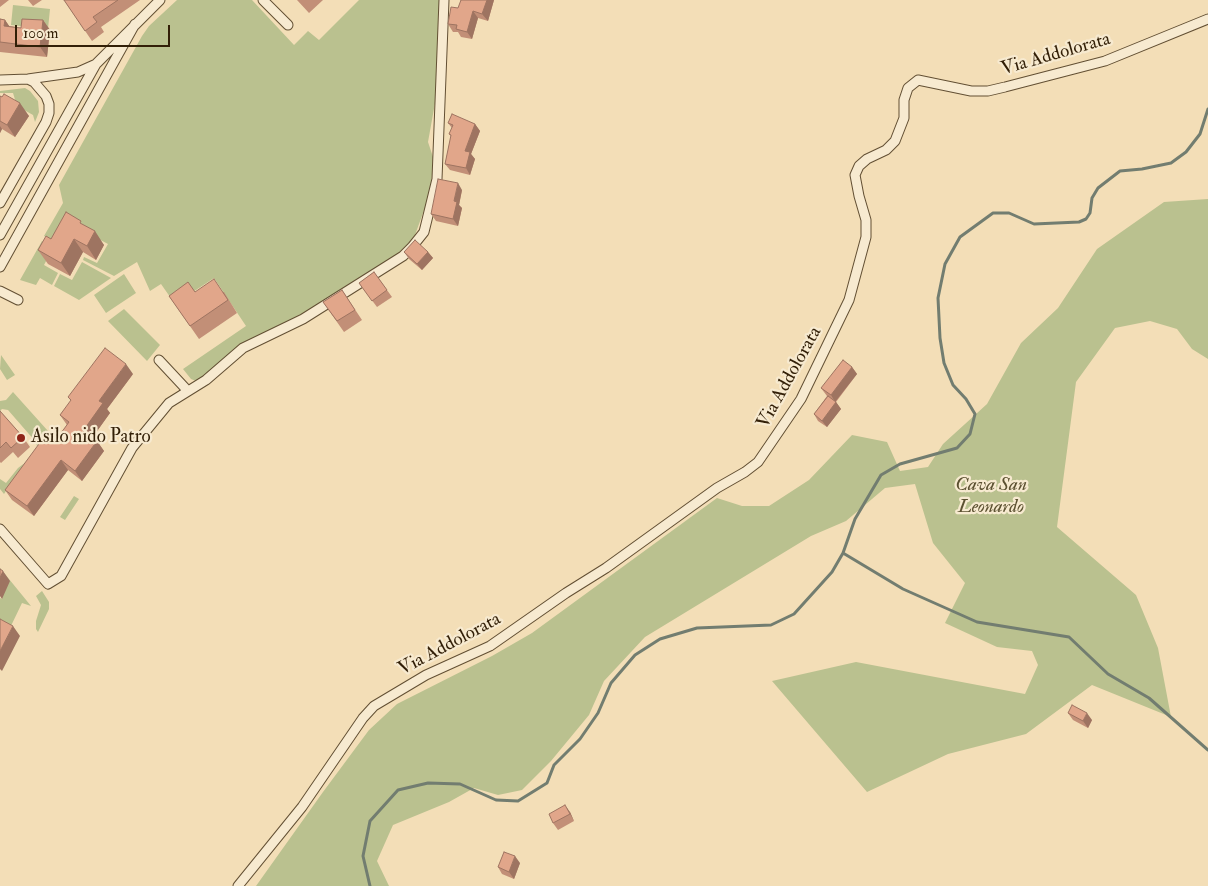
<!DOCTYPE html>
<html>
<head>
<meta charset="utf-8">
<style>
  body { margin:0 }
  #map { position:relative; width:1208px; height:886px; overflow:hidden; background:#f3deb7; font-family:"IM FELL Double Pica",serif }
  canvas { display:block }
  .scale { position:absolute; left:15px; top:25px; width:155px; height:22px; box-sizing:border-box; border:2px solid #321f07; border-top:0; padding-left:6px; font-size:15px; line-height:18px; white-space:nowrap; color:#321f07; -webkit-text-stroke:4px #f7ead0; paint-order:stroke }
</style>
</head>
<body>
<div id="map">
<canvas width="1208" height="886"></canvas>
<div class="scale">100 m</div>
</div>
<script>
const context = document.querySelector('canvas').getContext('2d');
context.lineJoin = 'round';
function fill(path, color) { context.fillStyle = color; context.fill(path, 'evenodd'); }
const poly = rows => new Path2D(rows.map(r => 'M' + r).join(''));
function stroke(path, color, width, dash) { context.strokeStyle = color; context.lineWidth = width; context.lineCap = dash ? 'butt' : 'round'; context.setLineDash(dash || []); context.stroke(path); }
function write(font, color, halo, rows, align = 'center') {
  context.font = font + ' "IM FELL Double Pica",serif'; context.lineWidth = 4.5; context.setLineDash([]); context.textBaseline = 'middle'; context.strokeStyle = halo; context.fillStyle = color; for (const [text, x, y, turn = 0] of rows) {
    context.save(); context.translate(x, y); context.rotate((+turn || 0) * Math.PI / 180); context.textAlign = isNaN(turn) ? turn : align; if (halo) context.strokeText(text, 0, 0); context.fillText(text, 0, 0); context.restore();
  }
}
fill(poly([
  [177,0,252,0,294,45,308,31,319,40,359,0,441,0,438,38,437,92,428,142,433,157,431,191,415,235,401,253,308,312,241,344,202,378,196,381,191,379,183,369,246,326,214,278,175,304,161,284,150,291,137,262,114,276,83,260,84,257,97,263,108,244,93,236,56,242,44,236,63,203,59,185,142,36,149,26],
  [13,5,50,9,48,29,11,25],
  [25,88,30,91,38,101,39,112,35,122,33,115,17,106,13,93,0,93,0,91],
  [1208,199,1208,359,1192,349,1177,329,1150,321,1115,328,1076,382,1057,527,1136,595,1158,648,1171,717,1092,685,1026,734,948,754,867,792,772,681,856,662,1025,694,1038,665,1032,651,997,647,945,623,965,583,933,543,915,484,885,488,846,521,811,536,645,637,604,681,589,715,551,761,522,790,498,795,474,788,449,802,393,825,377,861,389,886,256,886,323,792,369,730,397,704,492,656,532,633,717,498,742,506,769,506,809,480,852,435,887,442,900,471,928,467,943,444,987,404,1021,343,1058,308,1097,249,1164,202],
  [42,241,53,248,44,265,58,273,52,285,40,278,36,285,20,280],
  [82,262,111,278,79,300,54,286,60,274,72,280],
  [124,274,136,293,106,313,94,295],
  [124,309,160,345,147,361,108,321],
  [1,355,15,375,7,380,0,369],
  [13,392,48,431,37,446,35,441,8,410,2,409,0,411,0,401,6,400],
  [26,462,4,494,0,489,0,479,6,483,18,468],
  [74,496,79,499,65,520,60,517],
  [0,568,31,606,22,603,9,630,0,631,0,598,2,599],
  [42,591,49,602,49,609,38,632,36,629,36,621,41,605,36,596]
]), '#bac18f');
stroke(poly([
  [843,553,903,589,977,622,1069,637,1108,674,1149,698,1208,750],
  [370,886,363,856,370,821,398,790,428,783,460,784,496,800,518,801,547,783,554,765,580,739,598,713,611,683,635,655,660,639,697,628,771,625,794,614,832,572,843,553,855,519,881,475,900,464,957,448,970,434,975,414,966,399,953,385,944,363,940,338,938,298,945,264,960,237,993,213,1009,213,1034,224,1079,222,1086,219,1090,213,1092,198,1098,188,1120,171,1142,169,1171,163,1186,152,1200,134,1208,109]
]), '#727d70', 3);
const street = poly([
  [263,0,288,25],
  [0,80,28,79,78,72,96,64,160,0],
  [0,203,46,122,49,113,49,104,46,96,34,82,28,79],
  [0,235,96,64],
  [0,267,135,24],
  [0,291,18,300],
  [159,360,187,390],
  [0,529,48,584,61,576,132,448,169,403,206,380,243,348,303,319,403,256,412,247,424,232,437,179,444,0],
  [238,886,302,807,363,718,374,706,426,675,490,646,566,593,606,568,717,488,745,472,758,462,801,399,849,300,866,237,866,220,859,196,855,175,859,166,867,159,886,150,895,141,904,118,904,100,908,88,918,80,971,91,988,91,1005,87,1105,61,1208,19]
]);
stroke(street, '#624f33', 11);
stroke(street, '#f7ead0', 9);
fill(poly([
  [0,0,9,0,0,7],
  [28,0,42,0,33,6],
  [64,0,140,0,101,27,104,32,92,41],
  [297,0,323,0,309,13],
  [494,0,488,21,478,18,472,39,461,37,458,32,453,32,448,24,458,8],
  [0,19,5,20,9,26,21,28,43,20,50,30,47,57,0,52],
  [0,96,29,116,15,137,2,129,0,133],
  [448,123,475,124,480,131,471,154,475,159,470,175,450,170,445,164,451,136,449,134,452,128],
  [462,190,459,205,462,208,458,226,436,221,431,214],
  [85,226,104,245,96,260,83,252,70,276,48,264,38,250,51,239],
  [404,252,428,252,433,258,422,270,409,259],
  [374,272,392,297,377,307,359,283],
  [342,290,362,320,344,332,323,302],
  [195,292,224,292,237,313,199,339,169,296],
  [852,367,857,374,836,402,841,409,827,427,818,421,814,414,827,396,821,388],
  [133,374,107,409,110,413,92,438,97,441,104,451,82,481,68,470,34,516,12,500,5,490,56,440,67,425,60,415,71,401,68,397],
  [0,411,23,437,30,447,18,458,13,452,1,463,0,462],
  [1068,713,1092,720,1088,728,1073,720],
  [570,812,574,821,558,830,553,823],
  [520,863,514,879,502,874,498,867]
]), '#c28f77');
fill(poly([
  [487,0,494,0,488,21,482,14],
  [473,11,478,18,472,39,467,32],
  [5,20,12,30,4,26],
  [43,20,50,30,47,57,40,47],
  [20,103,29,116,15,137,7,125],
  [475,124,480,131,471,154,475,159,470,175,466,168,465,151],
  [0,126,2,129,0,133],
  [458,183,462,190,459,205,462,208,458,226,453,219,454,201],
  [95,231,104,245,96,260,87,246],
  [74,239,83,252,70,276,61,263],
  [428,252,433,258,422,270,417,264],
  [126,364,133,374,107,409,110,413,90,441,83,431,99,401],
  [852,367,857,374,835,402,831,395],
  [836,402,841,409,827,427,822,421],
  [97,441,104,451,82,481,75,471],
  [61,460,68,470,34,516,27,506],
  [3,571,10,581,2,599,0,596,0,578],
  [13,626,20,636,2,671,0,669,0,651],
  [1087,713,1092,720,1088,728,1083,721],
  [565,805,570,812,574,821,570,814],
  [515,856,520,863,514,879,509,872]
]), '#9e7461');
const building = poly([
  [64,0,118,0,93,17,97,22,85,31,64,0],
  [461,0,487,0,482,14,473,11,467,32,456,29,457,25,448,24,451,7,458,8,461,0],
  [0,19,5,20,4,26,21,28,22,19,43,20,40,47,0,42,0,19],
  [4,94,20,103,7,125,0,121,0,96,2,97,4,94],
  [452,114,475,124,465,151,470,152,466,168,445,164,451,135,449,134,453,125,448,123,452,114],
  [438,179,458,183,454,201,457,202,453,219,431,214,438,179],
  [66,212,81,221,80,223,95,231,87,246,74,239,61,263,38,250,46,236,51,239,66,212],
  [415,240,428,252,417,264,404,252,415,240],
  [374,272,387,290,372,301,359,283,374,272],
  [214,279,228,300,190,326,169,296,188,282,195,292,214,279],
  [342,290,355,310,337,321,323,302,342,290],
  [105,348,126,364,99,401,103,403,83,431,97,441,75,471,61,460,27,506,5,490,47,433,56,440,69,422,60,415,71,400,68,397,105,348],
  [843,360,852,367,831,395,821,388,843,360],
  [828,396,836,402,822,421,814,414,828,396],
  [0,411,23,437,11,448,6,442,0,448,0,411],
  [0,569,3,571,0,578,0,569],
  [0,619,13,626,0,651,0,619],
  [1072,705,1087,713,1083,721,1068,713,1072,705],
  [565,805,570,814,553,823,549,814,565,805],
  [504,852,515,856,509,872,498,867,504,852]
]);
fill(building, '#e1a68a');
stroke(building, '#9e7461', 1);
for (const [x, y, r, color] of [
  [21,438,5,"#8f2418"]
]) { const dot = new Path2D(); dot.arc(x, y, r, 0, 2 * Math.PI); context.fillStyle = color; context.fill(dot); stroke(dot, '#f7ead0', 2); }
write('19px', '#321f07', '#f7ead0', [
  ["Via Addolorata",1056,55,-16],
  ["Via Addolorata",790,378,-61],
  ["Via Addolorata",450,645,-28]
]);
write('19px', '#321f07', '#f7ead0', [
  ["Asilo nido Patro",31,438]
], 'left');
write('italic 19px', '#5b5030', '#f7ead0', [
  ["Cava San",991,486],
  ["Leonardo",991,508]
]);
</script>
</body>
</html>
